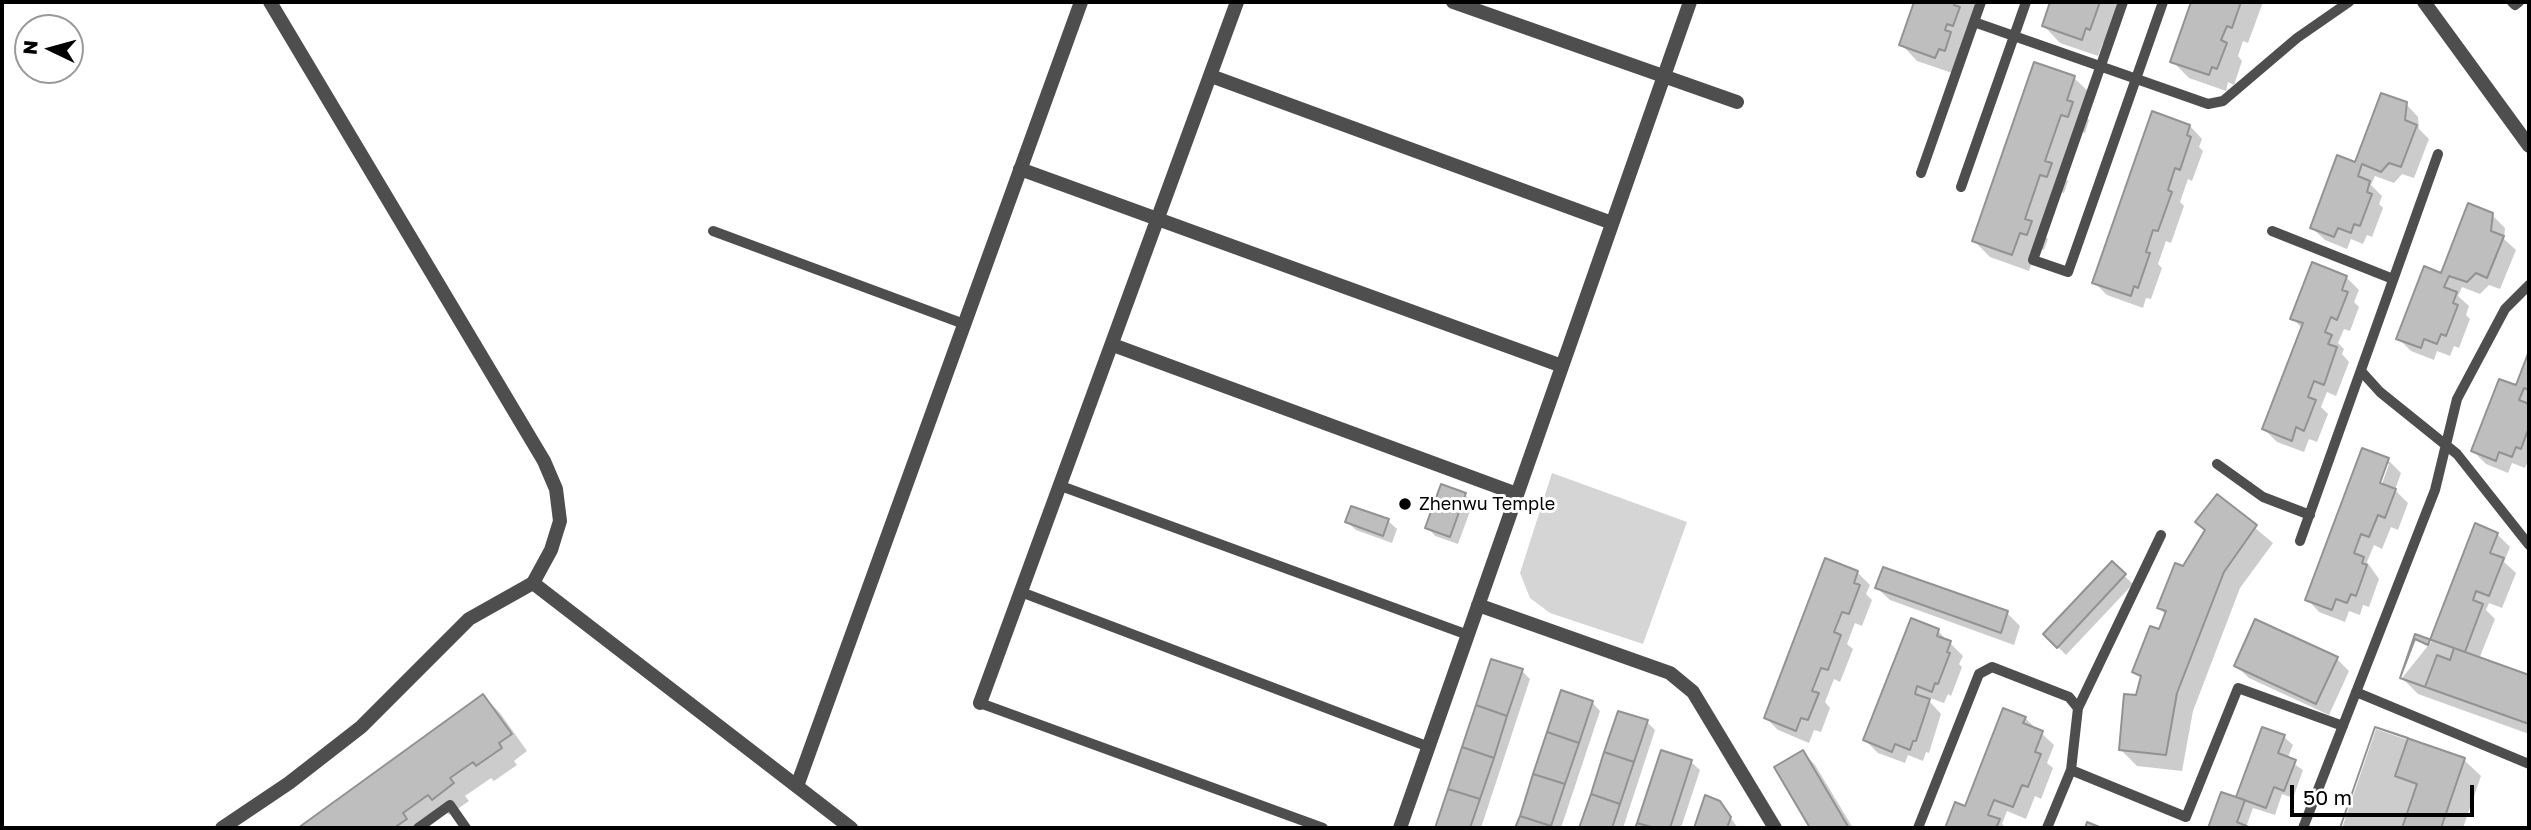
<!DOCTYPE html>
<html>
<head>
<meta charset="utf-8">
<style>
  body { margin:0 }
  #map { position:relative; width:2531px; height:830px; overflow:hidden; background:#fff; font-family:"Golos Text",sans-serif }
  canvas { display:block }
  .frame { position:absolute; inset:0; border:4px solid #000; pointer-events:none }
  .north { position:absolute; left:14px; top:14px; width:70px; height:70px; box-sizing:border-box; background:#fff; border:2px solid #999; border-radius:50%; rotate:275deg; font-size:19px; font-weight:700; line-height:28px; text-align:center; color:#000 }
  .north::after { content:''; display:block; margin:auto; width:24px; height:32px; background:#000; clip-path:polygon(50% 0,100% 100%,50% 72%,0 100%) }
  .scale { position:absolute; left:2290px; top:785px; width:184px; height:32px; box-sizing:border-box; border:4px solid #000; border-top:0; padding-left:9px; font-size:21px; line-height:24px; white-space:nowrap; color:#000; -webkit-text-stroke:5px #fff; paint-order:stroke }
</style>
</head>
<body>
<div id="map">
<canvas width="2531" height="830"></canvas>
<div class="frame"></div>
<div class="north">N</div>
<div class="scale">50 m</div>
</div>
<script>
const context = document.querySelector('canvas').getContext('2d');
context.lineJoin = 'round';
function fill(path, color) { context.fillStyle = color; context.fill(path, 'evenodd'); }
const poly = rows => new Path2D(rows.map(r => 'M' + r).join(''));
function stroke(path, color, width, dash) { context.strokeStyle = color; context.lineWidth = width; context.lineCap = dash ? 'butt' : 'round'; context.setLineDash(dash || []); context.stroke(path); }
function write(font, color, halo, rows, align = 'center') {
  context.font = font + ' "Golos Text",sans-serif'; context.lineWidth = 6; context.setLineDash([]); context.textBaseline = 'middle'; context.strokeStyle = halo; context.fillStyle = color; for (const [text, x, y, turn = 0] of rows) {
    context.save(); context.translate(x, y); context.rotate((+turn || 0) * Math.PI / 180); context.textAlign = isNaN(turn) ? turn : align; if (halo) context.strokeText(text, 0, 0); context.fillText(text, 0, 0); context.restore();
  }
}
fill(poly([
  [1552,473,1687,522,1643,644,1550,613,1530,598,1520,573]
]), '#d5d5d5');
fill(poly([
  [1916,2,1977,2,1952,73,1917,61,1901,44],
  [2052,2,2122,2,2107,45,2103,43,2098,56,2060,43,2044,26],
  [2193,2,2263,2,2248,43,2243,41,2238,56,2242,61,2234,85,2228,82,2226,91,2189,78,2172,61],
  [2074,78,2091,94,2084,114,2089,120,2085,133,2078,130,2062,176,2068,181,2064,193,2057,191,2042,234,2048,239,2044,250,2037,248,2029,271,1990,257,1974,241],
  [2406,104,2418,117,2419,129,2429,139,2414,178,2402,174,2394,183,2375,176,2371,185,2382,196,2379,204,2383,208,2372,237,2367,235,2363,244,2351,239,2347,249,2325,240,2312,228,2356,164],
  [2190,126,2202,139,2199,147,2203,151,2192,181,2188,179,2180,202,2184,206,2171,243,2166,241,2158,264,2162,268,2151,299,2146,298,2143,308,2107,295,2094,282],
  [2492,215,2505,228,2504,239,2516,250,2500,289,2489,285,2480,294,2462,287,2458,296,2469,306,2466,315,2470,319,2459,348,2454,346,2450,356,2437,351,2434,360,2411,351,2398,338,2442,275],
  [2346,277,2359,290,2354,302,2359,307,2350,331,2344,329,2338,343,2344,349,2342,354,2349,362,2336,396,2327,392,2321,407,2328,414,2317,442,2309,439,2304,452,2277,442,2264,429,2303,329,2292,318],
  [2529,356,2529,459,2525,468,2512,463,2508,473,2486,464,2473,451,2517,387],
  [2363,450,2388,460,2401,473,2395,490,2408,503,2398,530,2391,527,2382,549,2374,545,2367,562,2379,579,2369,607,2363,605,2360,615,2349,611,2345,622,2319,612,2307,599],
  [2385,464,2389,464,2379,492,2376,491],
  [1465,495,1473,503,1458,544,1435,536,1427,527],
  [2217,496,2273,543,2240,588,2193,711,2182,771,2137,766,2120,749,2142,679,2134,672,2160,632,2166,615,2159,608,2206,531],
  [1388,521,1397,529,1392,543,1356,530,1347,522],
  [2497,534,2510,547,2504,562,2516,573,2502,608,2489,603,2486,610,2495,619,2479,659,2529,677,2529,734,2418,694,2402,678,2431,642],
  [2112,564,2133,584,2066,655,2045,634],
  [1884,569,2007,613,2020,626,2014,645,1890,600,1877,588],
  [1857,572,1870,585,1866,594,1872,600,1862,626,1855,623,1847,644,1853,649,1840,682,1834,679,1825,702,1830,708,1821,732,1814,730,1809,743,1778,730,1766,718],
  [1938,631,1963,656,1959,664,1962,667,1951,696,1948,694,1944,703,1930,698,1929,701,1941,714,1929,753,1926,752,1923,761,1908,755,1905,763,1878,753,1865,740],
  [2337,659,2349,671,2329,715,2249,678,2236,666],
  [1492,661,1522,671,1530,679,1481,828,1437,828],
  [1562,692,1592,702,1600,711,1561,828,1517,828],
  [483,696,500,713,527,751,514,761,517,765,494,781,491,778,465,796,469,801,449,815,445,811,421,828,301,828],
  [1619,713,1647,722,1655,730,1623,828,1581,828],
  [2025,718,2054,745,2047,763,2053,768,2041,799,2035,796,2026,819,2007,811,2002,824,2006,828,1947,828,1956,804,1966,808],
  [2376,729,2464,760,2481,776,2463,828,2342,828],
  [2284,737,2293,745,2287,759,2303,770,2293,798,2282,794,2275,815,2253,808,2246,827,2250,828,2210,828,2222,794,2237,799],
  [1662,752,1691,762,1700,770,1681,828,1637,828],
  [1803,752,1815,765,1853,828,1812,828,1776,768],
  [1706,798,1719,802,1738,828,1695,828]
]), '#0003');
const building = poly([
  [1914,2,1955,2,1954,5,1960,7,1953,26,1947,24,1945,30,1951,32,1945,51,1939,49,1935,58,1899,45,1914,2],
  [2050,2,2100,2,2090,30,2086,28,2082,40,2042,26,2050,2],
  [2191,2,2241,2,2232,28,2227,26,2221,40,2227,43,2217,69,2212,67,2209,75,2170,62,2191,2],
  [2034,62,2075,76,2067,100,2073,102,2068,117,2061,115,2045,161,2052,163,2047,177,2040,175,2025,219,2032,221,2027,235,2020,233,2012,255,1972,241,2034,62],
  [2381,93,2407,102,2405,120,2417,125,2401,167,2389,163,2381,172,2362,164,2358,176,2370,181,2367,192,2372,194,2360,226,2354,224,2351,233,2338,228,2334,237,2310,228,2337,155,2355,162,2381,93],
  [2152,111,2190,125,2187,135,2191,137,2180,170,2175,168,2168,190,2172,192,2158,231,2153,230,2146,252,2150,253,2138,288,2134,286,2131,296,2092,283,2152,111],
  [2468,203,2493,213,2491,231,2504,236,2487,278,2476,273,2467,282,2449,276,2444,287,2457,292,2453,303,2458,305,2446,336,2441,334,2437,344,2424,339,2421,348,2396,339,2424,266,2441,273,2468,203],
  [2312,262,2347,276,2342,290,2348,292,2337,320,2331,317,2325,332,2332,335,2328,344,2337,347,2324,385,2314,381,2308,397,2316,400,2304,431,2296,427,2292,441,2262,429,2303,323,2290,319,2312,262],
  [2529,351,2529,390,2524,388,2519,400,2529,404,2529,427,2521,449,2516,447,2512,457,2499,452,2496,461,2471,451,2499,379,2516,385,2529,351],
  [2362,448,2389,458,2380,483,2396,489,2385,518,2378,515,2369,537,2361,534,2354,553,2364,557,2362,563,2367,565,2356,596,2351,594,2347,603,2336,599,2332,610,2305,600,2362,448],
  [1441,484,1466,493,1450,537,1425,528,1441,484],
  [2217,494,2257,525,2224,572,2177,693,2166,755,2119,750,2124,694,2136,695,2141,676,2132,672,2150,626,2159,629,2166,611,2157,608,2175,563,2183,566,2205,530,2195,522,2217,494],
  [1351,506,1389,519,1383,536,1345,522,1351,506],
  [2475,523,2498,533,2490,553,2504,558,2489,596,2476,591,2473,600,2483,604,2465,652,2454,648,2450,660,2437,655,2425,687,2400,678,2415,639,2428,645,2475,523],
  [1825,558,1858,571,1854,583,1860,585,1849,614,1842,612,1834,632,1841,635,1828,670,1821,668,1812,691,1819,693,1808,720,1801,718,1796,731,1764,718,1825,558],
  [2112,561,2126,574,2057,648,2043,634,2112,561],
  [1883,567,2008,611,2001,633,1875,588,1883,567],
  [1911,618,1939,629,1937,636,1951,641,1947,652,1950,653,1938,684,1935,683,1932,692,1917,686,1915,694,1930,699,1916,741,1913,741,1910,750,1895,744,1892,752,1863,740,1911,618],
  [2255,619,2338,657,2316,704,2234,666,2255,619],
  [2415,634,2529,675,2529,724,2400,678,2415,634],
  [1491,659,1523,669,1507,716,1476,705,1491,659],
  [1561,690,1593,701,1579,743,1547,732,1561,690],
  [483,694,512,734,499,743,502,748,476,766,473,762,450,778,454,783,432,800,428,795,403,813,407,819,394,828,298,828,483,694],
  [1476,705,1507,716,1494,758,1462,747,1476,705],
  [2003,708,2026,717,2023,723,2043,731,2035,752,2041,754,2028,787,2022,785,2013,807,1994,800,1988,815,2000,819,1996,828,1945,828,1955,802,1965,806,2003,708],
  [1618,711,1648,720,1634,762,1604,752,1618,711],
  [2262,727,2285,735,2278,753,2296,760,2284,791,2274,787,2266,808,2236,797,2262,727],
  [2375,727,2465,758,2441,828,2340,828,2375,727],
  [2375,727,2408,738,2395,776,2417,784,2402,828,2340,828,2375,727],
  [1547,732,1579,743,1565,784,1533,774,1547,732],
  [1462,747,1494,758,1480,799,1448,789,1462,747],
  [1661,750,1692,760,1670,828,1655,828,1637,823,1661,750],
  [1803,750,1849,828,1810,828,1774,767,1803,750],
  [1604,752,1634,762,1620,804,1591,794,1604,752],
  [1533,774,1565,784,1551,826,1520,816,1533,774],
  [1448,789,1480,799,1470,828,1435,828,1448,789],
  [2221,792,2245,800,2237,822,2251,828,2208,828,2221,792],
  [1591,794,1620,804,1612,828,1579,828,1591,794],
  [1705,795,1720,801,1731,817,1727,828,1694,828,1705,795],
  [1520,816,1551,826,1551,828,1515,828,1520,816],
  [2087,822,2102,828,2085,828,2087,822],
  [1637,823,1655,828,1635,828,1637,823]
]);
fill(building, '#bebebe');
stroke(building, '#929292', 2);
stroke(poly([
  [2123,2,2033,260,2068,272,2163,2],
  [2512,2,2515,5,2519,2],
  [1974,22,2208,104,2223,101,2297,38,2349,2],
  [1921,173,1981,2],
  [1961,187,2026,2],
  [713,231,964,324],
  [2272,231,2393,279],
  [2361,371,2380,392,2457,454,2529,545],
  [2217,464,2263,497,2310,515],
  [1061,486,1468,635],
  [2300,541,2438,154],
  [1021,592,1429,747],
  [2356,692,2529,764],
  [980,703,1323,828],
  [2078,708,2161,535],
  [418,828,450,805,466,828],
  [1918,828,1979,674,1992,667,2069,697,2078,708,2071,770],
  [2047,828,2071,770,2186,817,2238,688,2343,726],
  [2303,828,2435,490,2457,399,2505,309,2529,285]
]), '#4e4e4e', 10);
stroke(poly([
  [1453,2,1737,102],
  [2424,2,2529,146],
  [1211,76,1612,223],
  [1020,169,1562,366],
  [1113,345,1517,494],
  [1478,605,1670,673,1693,692,1775,828],
  [980,703,1237,2],
  [797,786,1081,2],
  [222,828,289,783,361,727,469,619,533,583],
  [1400,828,1690,2]
]), '#4e4e4e', 14);
stroke(poly([
  [270,2,544,461,556,489,560,521,551,550,533,583,851,828]
]), '#4e4e4e', 14);
for (const [x, y, r, color] of [
  [1405,504,7,"#000"]
]) { const dot = new Path2D(); dot.arc(x, y, r, 0, 2 * Math.PI); context.fillStyle = color; context.fill(dot); stroke(dot, '#fff', 2.5); }
write('18px', '#000', '#fff', [
  ["Zhenwu Temple",1419,504]
], 'left');
</script>
</body>
</html>
